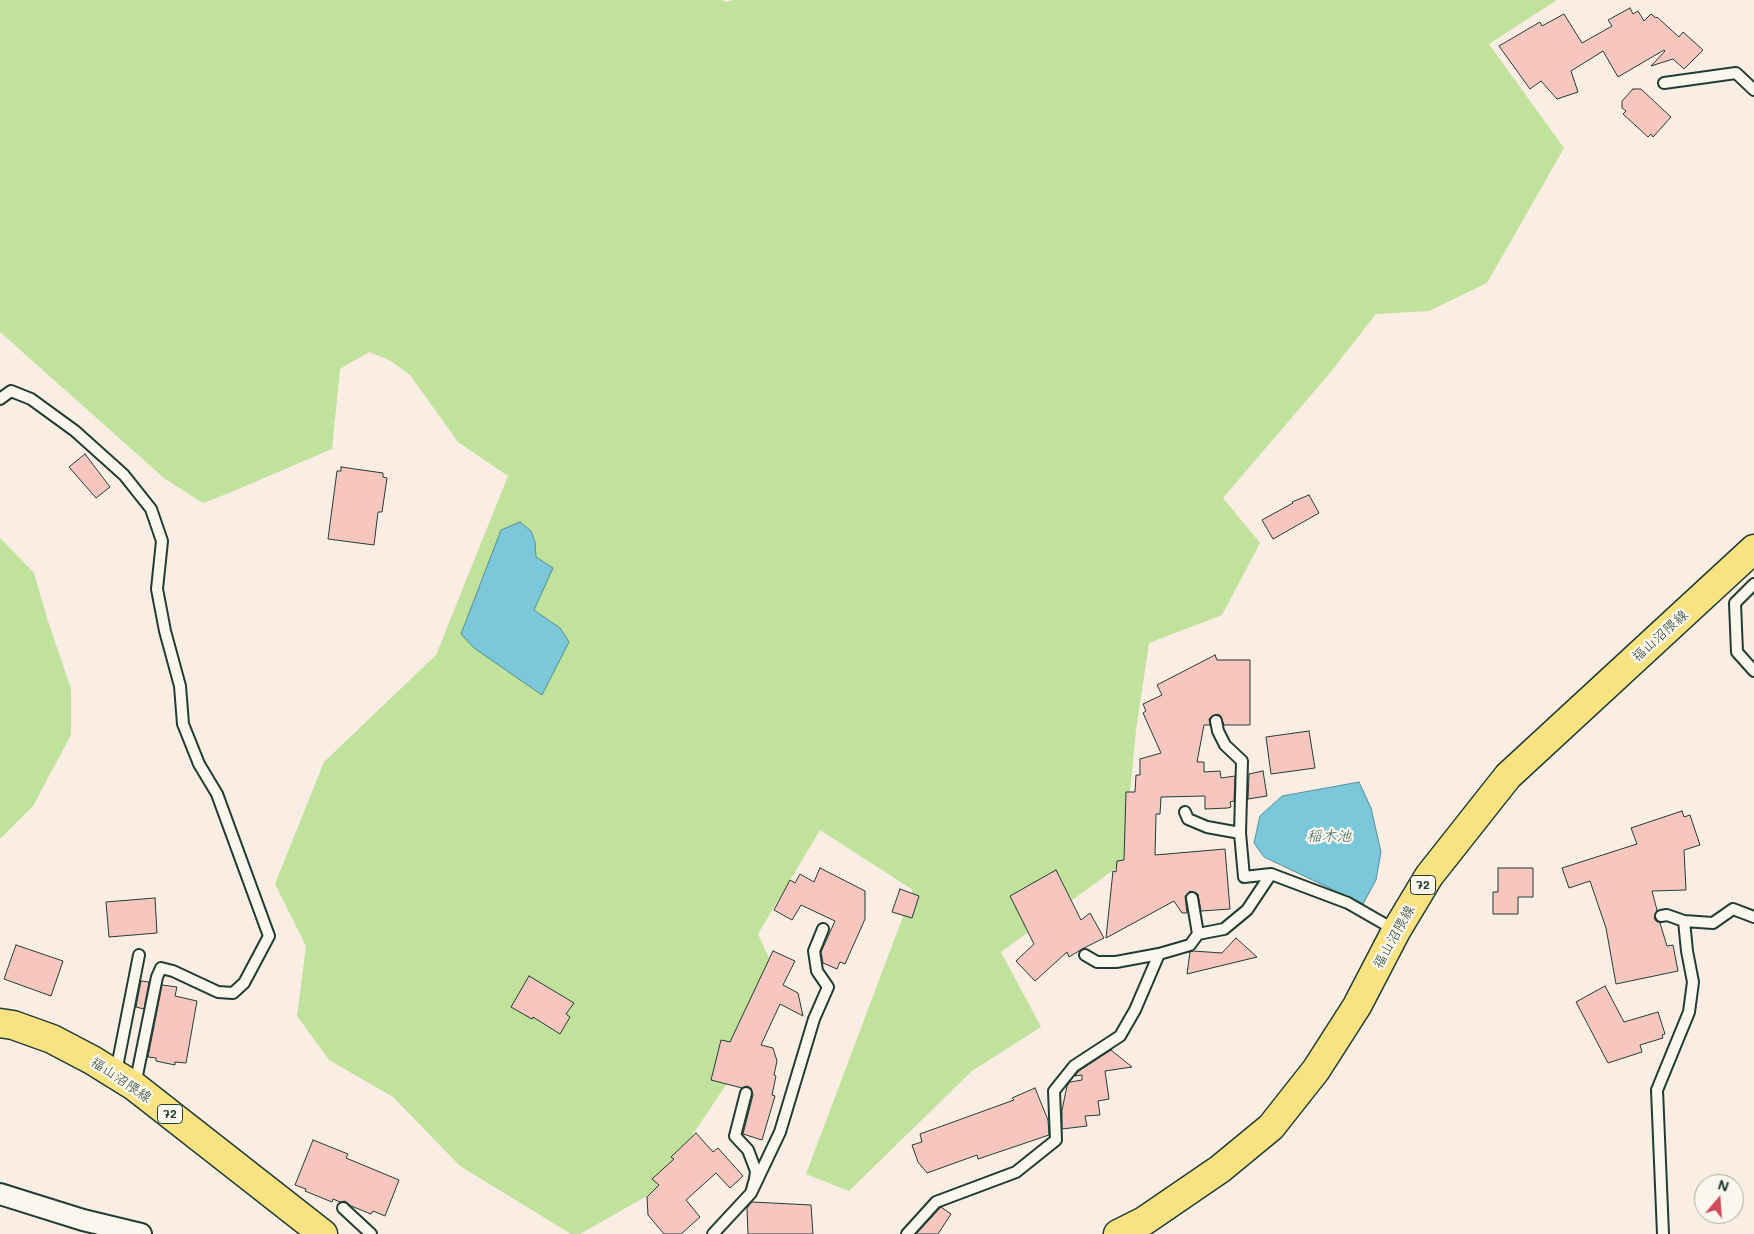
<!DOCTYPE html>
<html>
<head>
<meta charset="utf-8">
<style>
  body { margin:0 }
  #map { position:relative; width:1754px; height:1234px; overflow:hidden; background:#faede3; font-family:Mali,sans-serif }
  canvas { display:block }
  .north { position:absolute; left:1694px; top:1174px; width:50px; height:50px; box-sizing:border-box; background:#fbf7ec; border:1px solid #a3ada2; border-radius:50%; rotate:18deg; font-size:14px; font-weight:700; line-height:20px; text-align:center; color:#1f3d34 }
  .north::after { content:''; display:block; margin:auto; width:18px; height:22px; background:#d1495b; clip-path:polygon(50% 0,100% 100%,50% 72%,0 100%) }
</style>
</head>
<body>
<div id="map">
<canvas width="1754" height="1234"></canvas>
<div class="north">N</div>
</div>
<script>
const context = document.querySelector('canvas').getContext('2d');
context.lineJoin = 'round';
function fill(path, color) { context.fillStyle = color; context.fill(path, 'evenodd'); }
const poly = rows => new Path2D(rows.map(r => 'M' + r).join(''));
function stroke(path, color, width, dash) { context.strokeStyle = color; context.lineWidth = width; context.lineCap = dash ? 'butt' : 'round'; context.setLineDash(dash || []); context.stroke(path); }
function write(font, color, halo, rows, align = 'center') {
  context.font = font + ' Mali,"Klee One",sans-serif'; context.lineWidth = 4.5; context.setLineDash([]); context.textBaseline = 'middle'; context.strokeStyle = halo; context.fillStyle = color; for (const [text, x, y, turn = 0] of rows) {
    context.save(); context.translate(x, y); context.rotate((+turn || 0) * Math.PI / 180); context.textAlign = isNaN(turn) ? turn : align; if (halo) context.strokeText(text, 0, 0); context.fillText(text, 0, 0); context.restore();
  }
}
fill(poly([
  [0,0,721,0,727,2,733,0,1557,0,1489,44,1564,148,1487,283,1429,311,1376,314,1329,374,1223,498,1260,543,1222,615,1149,643,1136,731,1123,863,1001,952,1041,1027,972,1071,849,1191,806,1174,913,890,820,830,758,934,774,969,728,1082,654,1192,580,1234,571,1234,460,1166,393,1097,329,1060,297,1016,306,946,275,884,324,762,436,655,508,476,458,442,410,375,391,361,369,352,340,369,332,449,229,493,203,503,165,479,0,332],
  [0,538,34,573,48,621,71,689,71,735,33,806,0,839]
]), '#c0e29c');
const water = poly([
  [520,522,531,531,535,542,536,557,553,568,534,610,560,628,569,642,542,695,474,648,461,634,501,530,520,522],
  [1359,782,1371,808,1381,852,1376,880,1363,904,1264,857,1254,843,1260,816,1282,796,1359,782]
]);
fill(water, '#7ac8d9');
stroke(water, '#569097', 1);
const building = poly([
  [1630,8,1633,14,1638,11,1644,21,1651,14,1656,18,1657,17,1679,37,1683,32,1703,50,1684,69,1673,59,1651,66,1665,51,1664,50,1618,77,1603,51,1571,71,1578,92,1557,99,1541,81,1530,89,1499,46,1540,22,1542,26,1564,14,1582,43,1612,26,1608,20,1630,8],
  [1633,89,1641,89,1671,117,1653,137,1651,134,1648,137,1623,114,1626,111,1622,108,1622,101,1633,89],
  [85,454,110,487,96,498,69,467,85,454],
  [341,467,383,473,383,477,387,478,382,512,378,512,374,545,328,539,337,471,341,471,341,467],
  [1309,495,1319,513,1273,539,1262,520,1293,503,1292,502,1309,495],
  [1215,655,1217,660,1250,660,1250,725,1224,725,1221,716,1218,714,1212,716,1209,719,1210,725,1204,725,1197,762,1204,762,1204,772,1220,771,1221,778,1235,776,1234,801,1230,802,1231,807,1228,808,1205,809,1205,796,1161,797,1160,814,1156,814,1155,855,1225,849,1230,909,1201,911,1198,894,1190,891,1185,896,1187,913,1182,913,1174,901,1106,938,1113,871,1116,872,1117,861,1124,860,1126,792,1135,792,1136,775,1140,775,1140,759,1161,753,1143,713,1146,711,1143,704,1162,695,1157,685,1215,655],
  [1309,731,1315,768,1271,774,1266,737,1309,731],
  [1263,771,1267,796,1248,799,1249,774,1263,771],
  [1682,811,1684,817,1690,815,1700,845,1684,850,1686,890,1652,891,1657,910,1654,918,1656,921,1660,923,1667,946,1673,945,1678,971,1616,984,1606,928,1590,881,1569,888,1562,868,1637,844,1631,828,1682,811],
  [820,868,865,891,865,919,845,964,840,962,837,969,823,963,821,952,835,921,801,905,792,920,774,910,790,880,795,883,800,874,814,882,820,868],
  [1498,868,1533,868,1533,897,1518,897,1518,914,1493,914,1493,892,1498,892,1498,868],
  [1056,870,1081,920,1090,913,1104,938,1082,949,1069,957,1067,952,1035,981,1016,961,1034,944,1010,896,1056,870],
  [900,889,919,896,912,918,892,912,900,889],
  [155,898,157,933,109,937,106,902,155,898],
  [1236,938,1257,957,1187,974,1190,952,1193,951,1222,953,1236,938],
  [16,945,63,961,51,996,4,979,16,945],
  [773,951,795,961,783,985,798,993,803,1016,780,1004,761,1045,773,1048,777,1061,774,1075,776,1076,772,1095,775,1096,762,1140,743,1134,753,1095,751,1088,747,1086,742,1088,711,1080,721,1040,730,1042,773,951],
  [529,976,574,1003,566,1014,570,1017,560,1034,533,1017,532,1019,511,1007,529,976],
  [141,981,149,982,144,1009,136,1007,141,981],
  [162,985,177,987,175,996,197,1001,186,1063,175,1062,175,1065,156,1061,156,1058,148,1057,162,985],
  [1605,986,1624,1022,1658,1012,1665,1034,1662,1035,1663,1038,1640,1045,1642,1052,1608,1063,1576,1002,1605,986],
  [1111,1050,1132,1067,1105,1071,1109,1099,1098,1101,1100,1115,1085,1116,1087,1126,1062,1129,1062,1110,1067,1086,1070,1082,1082,1080,1082,1075,1075,1076,1079,1071,1111,1050],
  [1035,1088,1048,1120,1049,1135,978,1159,977,1155,927,1173,918,1162,912,1145,922,1142,920,1134,1014,1100,1012,1098,1035,1088],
  [696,1133,713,1152,718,1148,743,1176,730,1188,716,1173,686,1200,700,1217,681,1234,664,1234,648,1215,647,1197,659,1185,652,1179,674,1159,671,1157,696,1133],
  [313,1140,348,1154,346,1158,399,1180,385,1216,373,1211,371,1214,351,1206,345,1201,340,1202,333,1199,332,1202,305,1191,306,1189,295,1185,313,1140],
  [752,1202,811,1205,813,1234,748,1234,747,1208,752,1202],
  [941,1207,951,1214,938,1234,916,1234,941,1207]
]);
fill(building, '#f7c7bf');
stroke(building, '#1f3d34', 1);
const service = poly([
  [1664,83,1736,73,1754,90],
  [0,399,11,391,31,399,75,431,124,475,151,509,162,541,157,589,165,631,180,686,183,724,199,764,217,794,269,936,244,983,233,993,218,992,173,971,161,968,157,977,135,1085],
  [1754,584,1735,603,1737,652,1754,671],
  [1216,721,1218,731,1225,745,1242,761,1240,833,1244,877,1271,874,1348,903,1395,930],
  [1185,812,1188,819,1207,827,1240,833],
  [1192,898,1198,934],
  [1661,916,1667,915,1684,921],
  [1085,955,1097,962,1116,962,1159,954],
  [116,1072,139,955],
  [751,1193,780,1132,814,1019,828,987,817,971,814,951,823,929],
  [343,1208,371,1234],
  [713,1234,751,1193,755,1179,756,1171,748,1150,735,1136,746,1093],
  [907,1234,936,1202,1016,1172,1056,1140,1054,1091,1074,1066,1120,1036,1135,1010,1159,954,1190,945,1198,934,1224,929,1247,910,1271,874],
  [1663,1234,1657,1090,1689,1012,1693,982,1687,951,1684,921,1713,923,1733,909,1754,917]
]);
const minor = poly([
  [0,1194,83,1220,141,1234]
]);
const primary = poly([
  [0,1023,13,1025,52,1039,92,1060,134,1086,323,1234],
  [1118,1234,1144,1221,1220,1169,1271,1127,1316,1070,1357,1006,1396,931,1429,876,1508,776,1754,549]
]);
stroke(service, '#1f3d34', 14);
stroke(minor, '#1f3d34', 24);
stroke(primary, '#1f3d34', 31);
stroke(service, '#fbf7ec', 10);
stroke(minor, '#fbf7ec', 20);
stroke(primary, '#f8e281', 28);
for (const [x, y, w] of [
  [1423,885,25],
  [170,1114,25]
]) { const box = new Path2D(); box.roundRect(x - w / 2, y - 9.5, w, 19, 4); context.fillStyle = '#fbf7ec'; context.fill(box); stroke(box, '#1f3d34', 1); }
write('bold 12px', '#1f3d34', null, [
  ["72",1423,885],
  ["72",170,1114]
]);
write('14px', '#1f3d34', '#fbf7ec', [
  ["福山沼隈線",1660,636,-42],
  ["福山沼隈線",1394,937,-61],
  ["福山沼隈線",121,1080,34]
]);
write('italic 15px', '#36605d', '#fbf7ec', [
  ["稲木池",1329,836]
]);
</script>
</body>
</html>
